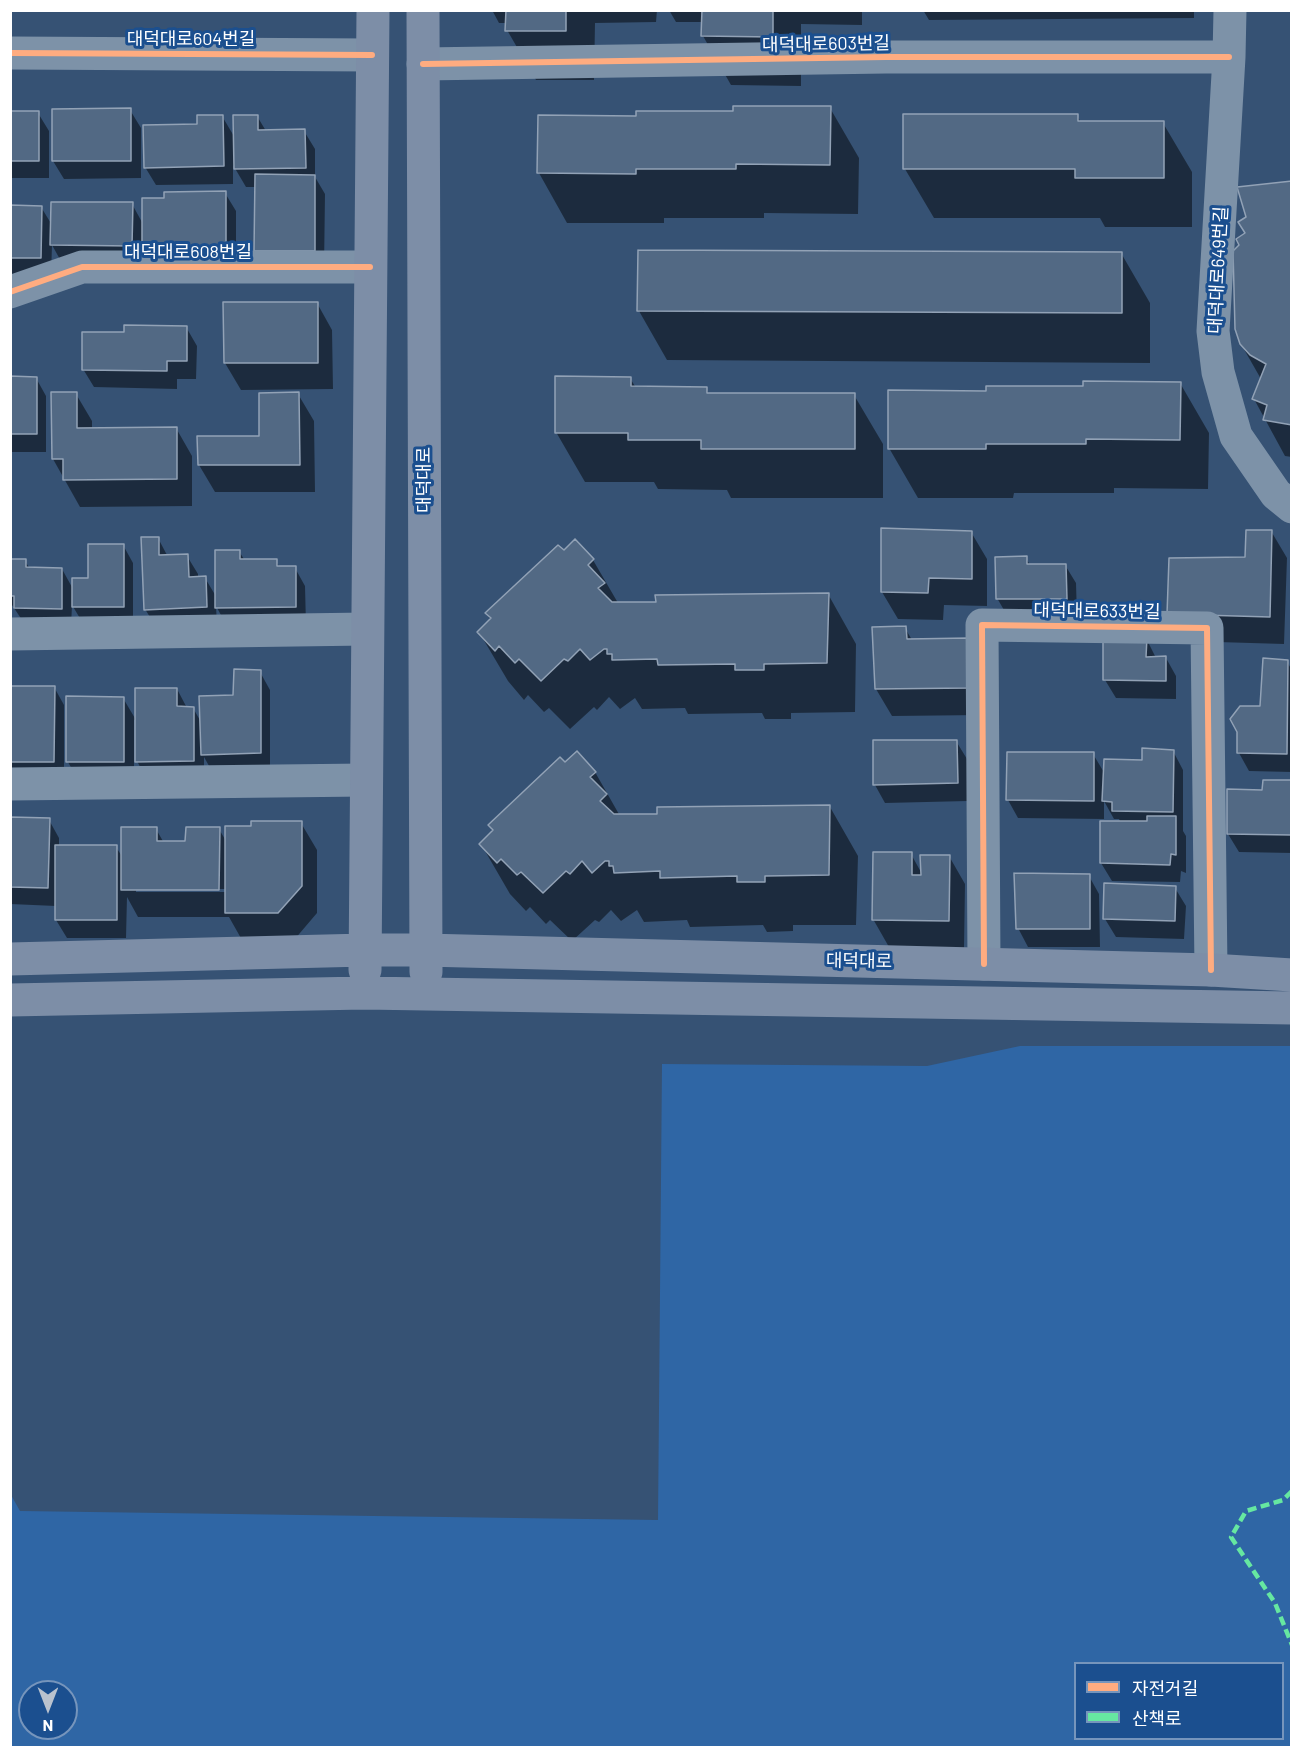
<!DOCTYPE html>
<html>
<head>
<meta charset="utf-8">
<style>
  body { margin:0 }
  #map { position:relative; width:1302px; height:1758px; overflow:hidden; background:#365274; font-family:Barlow,"Noto Sans KR",sans-serif }
  canvas { display:block }
  .frame { position:absolute; inset:0; border:12px solid #fff; pointer-events:none }
  .legend { position:absolute; left:1074px; top:1662px; width:210px; height:78px; box-sizing:border-box; background:#1b4f8f; border:2px solid #7695bc; margin:0; padding:8px 10px; list-style:none; font-size:18px; color:#fff }
  .legend li { display:flex; align-items:center; gap:12px; height:30px }
  .legend b { width:30px; border:2px solid #7695bc }
  .north { position:absolute; left:18px; top:1680px; width:60px; height:60px; box-sizing:border-box; background:#1b4f8f; border:2px solid #7695bc; border-radius:50%; rotate:180deg; font-size:16px; font-weight:700; line-height:24px; text-align:center; color:#fff }
  .north::after { content:''; display:block; margin:auto; width:21px; height:27px; background:#b9c2ce; clip-path:polygon(50% 0,100% 100%,50% 72%,0 100%) }
</style>
</head>
<body>
<div id="map">
<canvas width="1302" height="1758"></canvas>
<div class="frame"></div>
<ul class="legend">
<li><b style="height:8px;background:#ffac80"></b>자전거길</li>
<li><b style="height:8px;background:#66e7a1"></b>산책로</li>
</ul>
<div class="north">N</div>
</div>
<script>
const context = document.querySelector('canvas').getContext('2d');
context.lineJoin = 'round';
function fill(path, color) { context.fillStyle = color; context.fill(path, 'evenodd'); }
const poly = rows => new Path2D(rows.map(r => 'M' + r).join(''));
function stroke(path, color, width, dash) { context.strokeStyle = color; context.lineWidth = width; context.lineCap = dash ? 'butt' : 'round'; context.setLineDash(dash || []); context.stroke(path); }
function write(font, color, halo, rows, align = 'center') {
  context.font = font + ' Barlow,"Noto Sans KR",sans-serif'; context.lineWidth = 6; context.setLineDash([]); context.textBaseline = 'middle'; context.strokeStyle = halo; context.fillStyle = color; for (const [text, x, y, turn = 0] of rows) {
    context.save(); context.translate(x, y); context.rotate((+turn || 0) * Math.PI / 180); context.textAlign = isNaN(turn) ? turn : align; if (halo) context.strokeText(text, 0, 0); context.fillText(text, 0, 0); context.restore();
  }
}
fill(poly([
  [1020,1046,1291,1046,1291,1747,11,1747,11,1495,20,1511,658,1520,662,1064,927,1066],
  [1076,1664,1282,1664,1282,1738,1076,1738],
  [30,1692,66,1692,66,1728,30,1728]
]), '#2f66a5');
fill(poly([
  [492,10,657,10,656,22,595,23,594,80,536,80,507,30,507,23,499,23],
  [669,10,862,10,862,25,801,24,801,86,731,85,703,36,703,22,676,22],
  [923,10,1194,10,1194,18,929,20],
  [830,108,859,158,858,214,764,213,764,218,664,218,664,223,567,223,539,173,539,117,638,117],
  [130,110,141,128,141,178,64,179,53,161],
  [10,113,38,113,49,131,49,178,10,178],
  [1077,115,1081,123,1163,123,1192,172,1192,227,1105,227,1100,218,934,218,905,169],
  [222,116,235,138,257,116,266,131,304,131,315,149,315,177,325,194,324,269,256,187,246,187,233,165,233,184,156,185,145,167,199,126],
  [1292,183,1292,457,1285,456,1254,399,1261,379,1241,344,1241,246,1247,234],
  [225,193,236,211,236,265,154,266,142,245,142,264,62,263,52,245,51,276,10,275,10,207,41,207,52,225,132,204,143,224,166,199],
  [1121,253,1150,303,1150,363,667,360,639,311],
  [317,303,332,330,333,389,241,390,225,363],
  [186,327,197,346,196,379,177,379,177,389,94,387,83,369,125,334],
  [10,378,36,378,46,396,46,452,10,452],
  [630,378,636,388,706,388,709,394,854,395,883,444,883,498,731,498,727,490,658,489,654,482,585,482,556,432],
  [1180,383,1209,433,1208,489,1114,488,1114,493,1014,493,1013,498,918,498,889,448,988,392],
  [76,394,92,421,92,429,176,428,192,456,192,506,80,507,53,459],
  [298,394,314,421,315,492,215,492,199,465,260,437],
  [1271,531,1287,558,1284,644,1184,641,1247,559],
  [971,532,987,559,987,606,944,605,943,620,898,619,882,592],
  [158,538,168,557,187,556,198,574,198,578,205,578,217,598,239,551,245,561,276,561,280,568,295,568,305,586,306,625,227,626,216,606,217,625,156,627,145,609],
  [575,541,593,560,618,603,657,603,828,594,856,644,855,712,791,713,791,719,765,719,762,713,688,714,685,708,642,709,635,698,620,709,609,697,597,710,594,707,570,729,549,708,544,712,528,695,524,700,508,681,479,632,491,620,487,613],
  [123,545,133,563,133,625,84,625,72,605,71,627,26,626,10,602,10,560,25,561,30,569,62,569,73,589,90,579],
  [1026,558,1030,565,1065,565,1076,583,1077,617,1008,617,997,598],
  [905,628,912,640,968,639,983,715,892,716,876,689,874,629],
  [1146,638,1156,658,1166,658,1176,676,1176,699,1116,698,1105,680],
  [1287,662,1292,670,1292,772,1249,771,1239,753],
  [260,672,270,690,270,771,213,773,204,757,204,779,147,780,137,761,177,689,187,708,193,708,201,722,235,696],
  [10,687,54,687,64,705,64,780,10,780],
  [68,697,123,698,136,720,134,720,134,780,78,780,68,762],
  [956,741,967,759,968,801,885,803,875,785],
  [1173,751,1183,770,1183,831,1186,836,1186,873,1181,871,1180,882,1112,881,1101,863,1101,823,1121,823,1119,819,1114,819,1104,801,1104,819,1018,818,1008,800,1093,754,1105,774],
  [565,765,595,772,620,816,830,807,858,856,856,925,793,925,793,931,767,932,763,925,690,927,687,920,644,922,637,910,621,921,611,910,599,922,595,920,572,941,550,920,546,924,530,907,526,911,510,894,481,844,493,832,489,825],
  [1292,783,1292,853,1239,852,1228,834,1263,792],
  [10,818,49,820,59,838,59,847,116,847,123,858,156,829,164,843,187,843,219,829,226,841,301,823,317,850,317,913,294,940,242,940,229,917,138,917,127,897,126,938,67,938,56,920,56,906,10,904],
  [136,889,227,889,227,892,136,892],
  [911,854,922,874,949,856,965,884,964,948,889,947,873,919],
  [1089,876,1099,894,1100,947,1028,947,1018,928],
  [1175,888,1186,906,1184,939,1116,937,1105,919]
]), '#0007');
const building = poly([
  [506,10,566,10,566,31,505,31,506,10],
  [702,10,773,10,773,37,701,36,702,10],
  [733,106,831,106,830,165,736,164,736,169,636,169,636,174,537,173,538,115,636,116,636,111,733,111,733,106],
  [131,108,131,161,52,161,52,109,131,108],
  [10,111,39,111,39,161,10,161,10,111],
  [903,114,1078,114,1078,121,1164,121,1164,178,1075,178,1075,169,903,169,903,114],
  [197,115,223,115,224,166,144,168,143,125,197,124,197,115],
  [233,115,258,115,258,130,305,129,306,168,234,169,233,115],
  [255,174,315,175,315,251,254,251,255,174],
  [1292,181,1292,425,1263,420,1267,405,1252,399,1266,364,1250,355,1240,344,1235,329,1233,251,1239,245,1236,239,1245,233,1238,222,1246,217,1237,187,1292,181],
  [226,191,226,248,142,248,142,198,164,198,164,192,226,191],
  [51,202,133,202,132,246,50,245,51,202],
  [10,205,42,206,41,258,10,258,10,205],
  [638,250,1122,252,1122,313,637,311,638,250],
  [223,302,318,302,318,363,224,363,223,302],
  [124,325,187,326,187,361,167,361,167,371,82,370,82,332,124,332,124,325],
  [10,376,37,377,37,434,10,434,10,376],
  [555,376,631,377,631,386,707,387,707,393,855,393,855,449,701,449,701,440,628,440,628,433,555,433,555,376],
  [1083,381,1181,382,1180,440,1086,439,1086,444,986,444,986,449,888,449,888,390,986,391,986,386,1083,386,1083,381],
  [51,392,77,392,77,428,177,427,177,479,63,480,63,459,52,459,51,392],
  [299,392,300,465,198,465,197,436,259,436,259,393,299,392],
  [881,528,972,531,972,579,929,578,928,593,881,592,881,528],
  [1246,530,1272,530,1270,617,1167,614,1169,558,1245,557,1246,530],
  [141,537,159,537,159,555,188,554,189,577,206,576,207,607,144,610,141,537],
  [575,539,594,559,588,565,605,583,598,588,612,602,656,602,655,595,829,593,827,663,764,664,764,670,735,670,735,664,658,665,657,659,612,660,612,654,607,654,607,649,604,649,590,660,580,649,568,661,564,659,541,681,519,659,515,663,499,646,495,651,477,632,491,618,485,613,558,545,564,550,575,539],
  [88,544,124,544,124,607,72,607,72,578,88,578,88,544],
  [215,550,240,550,240,559,277,559,277,566,296,566,296,607,215,608,215,550],
  [1027,556,1027,564,1066,564,1067,599,996,599,995,557,1027,556],
  [10,559,26,559,26,567,62,568,62,609,14,608,14,596,10,596,10,559],
  [906,626,907,639,969,638,969,688,875,689,872,627,906,626],
  [1103,637,1147,637,1146,657,1166,656,1166,681,1103,680,1103,637],
  [1263,658,1288,660,1287,754,1237,753,1237,732,1230,719,1240,706,1260,706,1263,658],
  [234,669,261,670,261,753,201,755,199,696,233,695,234,669],
  [10,686,55,686,54,762,10,762,10,686],
  [135,688,177,688,177,706,194,707,194,761,135,762,135,688],
  [66,696,124,697,124,762,66,762,66,696],
  [873,740,957,740,958,783,873,785,873,740],
  [1142,748,1174,750,1173,812,1112,811,1112,802,1102,801,1104,759,1142,760,1142,748],
  [577,751,596,772,590,777,607,794,600,801,614,814,657,814,657,807,830,805,829,875,765,876,765,882,737,882,737,876,660,878,660,871,614,873,613,866,609,866,609,861,605,861,592,873,582,861,570,874,566,871,543,893,521,872,517,875,501,859,497,863,479,844,493,830,488,825,560,757,565,762,577,751],
  [1007,752,1094,752,1094,801,1006,800,1007,752],
  [1263,780,1292,780,1292,835,1227,834,1227,789,1262,790,1263,780],
  [1147,816,1176,816,1176,855,1171,854,1170,865,1100,863,1100,821,1147,821,1147,816],
  [10,817,50,818,48,888,10,887,10,817],
  [251,821,302,821,302,886,278,913,225,913,225,826,251,826,251,821],
  [121,827,157,827,157,841,185,841,186,827,220,827,219,890,121,890,121,827],
  [55,845,117,845,117,920,55,920,55,845],
  [873,852,912,852,912,875,921,875,920,855,950,855,949,921,872,920,873,852],
  [1014,873,1090,874,1090,929,1016,929,1014,873],
  [1104,883,1176,886,1175,921,1103,919,1104,883]
]);
fill(building, '#526984');
stroke(building, '#92a2b6', 1.5);
stroke(poly([
  [1230,10,1229,57,1213,331,1218,372,1236,436,1276,494,1292,507],
  [10,53,372,55],
  [423,64,886,57,1229,57],
  [10,292,82,267,370,267],
  [10,634,367,629],
  [10,784,366,780],
  [984,964,982,625,1207,628,1211,970]
]), '#7d92a8', 33);
stroke(poly([
  [423,10,426,972],
  [10,959,365,950,425,950,1211,970,1292,975],
  [365,970,373,10],
  [10,1000,364,993,1292,1008]
]), '#7d8ea7', 33);
stroke(poly([
  [1292,1491,1283,1500,1246,1511,1231,1537,1275,1603,1292,1645]
]), '#66e7a1', 4.5, [9, 4.5]);
stroke(poly([
  [10,53,372,55],
  [423,64,886,57,1229,57],
  [10,292,82,267,370,267],
  [984,964,982,625,1207,628,1211,970]
]), '#ffac80', 6);
write('18px', '#fff', '#1b4f8f', [
  ["대덕대로604번길",191,39],
  ["대덕대로603번길",826,44,-1],
  ["대덕대로608번길",188,252],
  ["대덕대로649번길",1218,270,-87],
  ["대덕대로",424,480,-90],
  ["대덕대로633번길",1097,611,1],
  ["대덕대로",859,961,1]
]);
</script>
</body>
</html>
